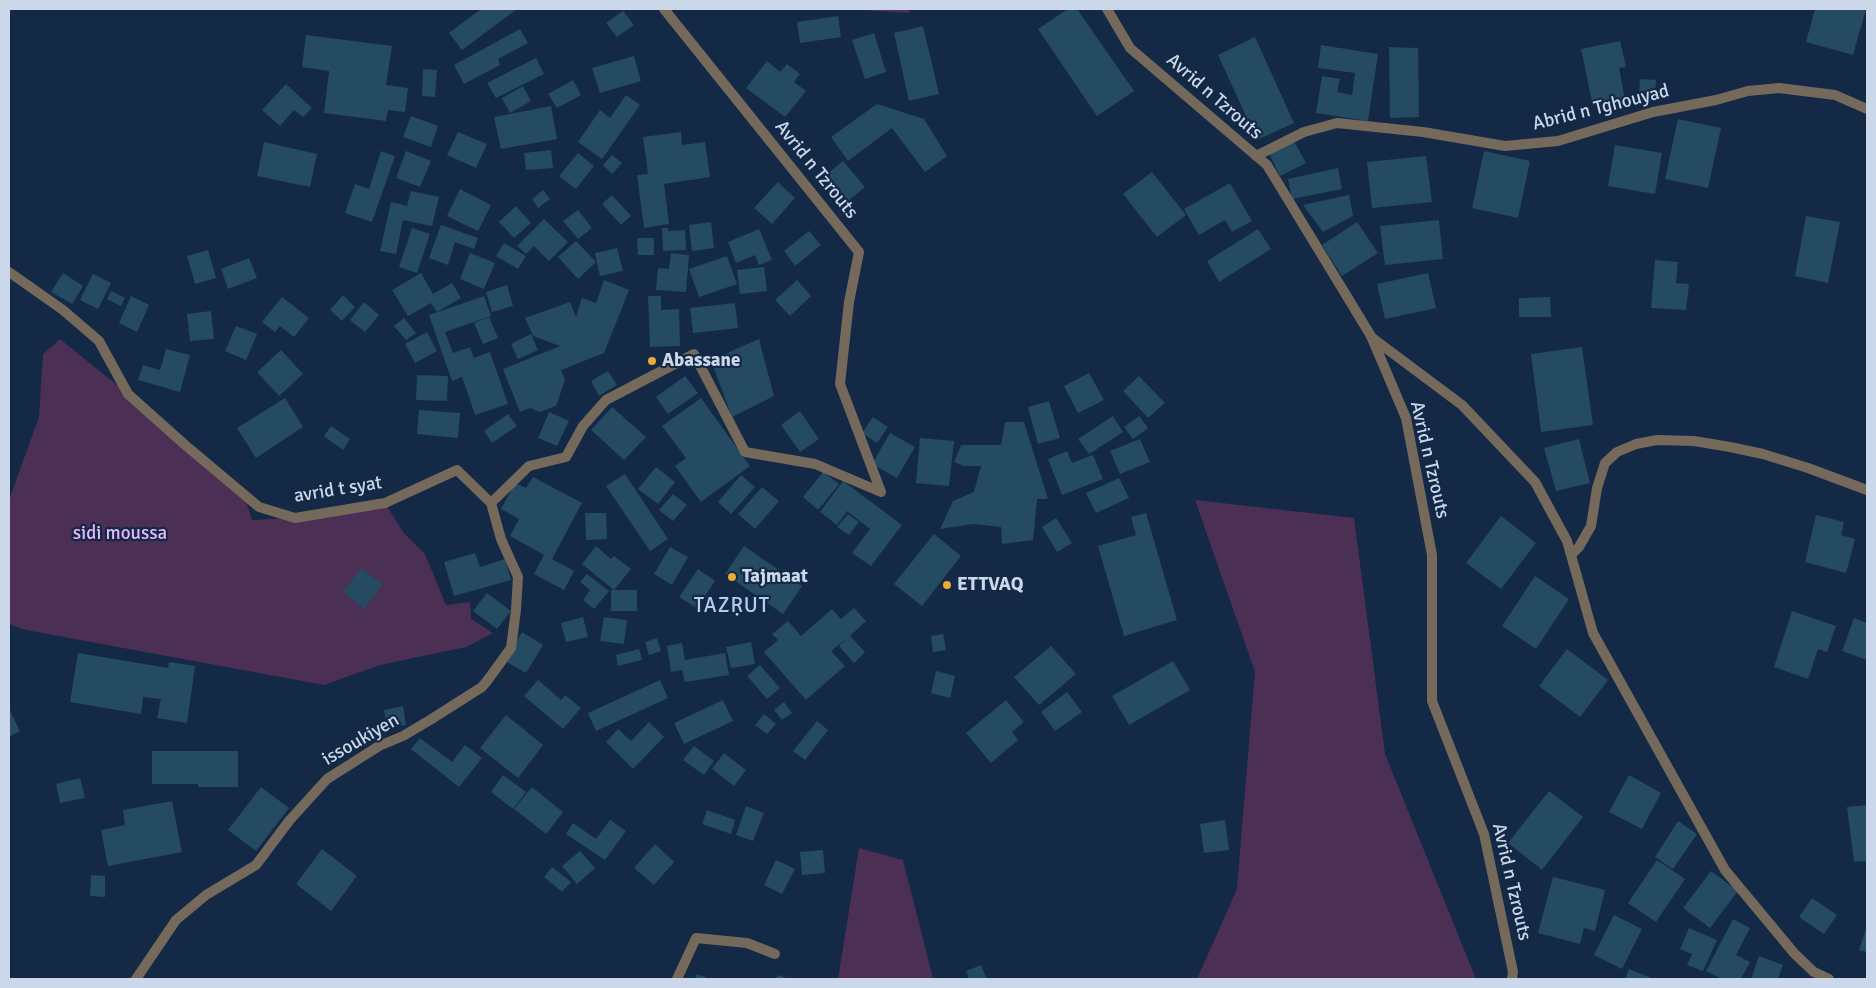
<!DOCTYPE html>
<html>
<head>
<meta charset="utf-8">
<style>
  body { margin:0 }
  #map { position:relative; width:1876px; height:988px; overflow:hidden; background:#142946; font-family:Signika,sans-serif }
  canvas { display:block }
  .frame { position:absolute; inset:0; border:10px solid #cad8ea; pointer-events:none }
</style>
</head>
<body>
<div id="map">
<canvas width="1876" height="988"></canvas>
<div class="frame"></div>
</div>
<script>
const context = document.querySelector('canvas').getContext('2d');
context.lineJoin = 'round';
function fill(path, color) { context.fillStyle = color; context.fill(path, 'evenodd'); }
const poly = rows => new Path2D(rows.map(r => 'M' + r).join(''));
function stroke(path, color, width, dash) { context.strokeStyle = color; context.lineWidth = width; context.lineCap = dash ? 'butt' : 'round'; context.setLineDash(dash || []); context.stroke(path); }
function write(font, color, halo, rows, align = 'center') {
  context.font = font + ' Signika,sans-serif'; context.lineWidth = 4.5; context.setLineDash([]); context.textBaseline = 'middle'; context.strokeStyle = halo; context.fillStyle = color; for (const [text, x, y, turn = 0] of rows) {
    context.save(); context.translate(x, y); context.rotate((+turn || 0) * Math.PI / 180); context.textAlign = isNaN(turn) ? turn : align; if (halo) context.strokeText(text, 0, 0); context.fillText(text, 0, 0); context.restore();
  }
}
fill(poly([
  [846,9,910,9,909,13],
  [60,339,128,394,244,494,252,520,295,518,385,503,403,532,425,554,446,605,470,602,471,619,493,633,466,647,380,665,324,685,26,630,9,624,9,500,39,417,43,354],
  [1195,500,1354,518,1385,754,1476,979,1197,979,1237,889,1255,672],
  [859,848,903,860,933,979,838,979]
]), '#4b2f55');
fill(poly([
  [481,9,517,9,462,50,449,33],
  [1068,9,1077,9,1134,91,1097,116,1038,29],
  [1815,9,1866,9,1853,55,1806,42],
  [623,11,634,25,617,37,606,23],
  [838,16,841,37,800,43,797,22],
  [923,26,939,94,909,101,894,33],
  [520,29,528,43,498,59,500,65,464,84,454,65],
  [874,33,886,72,865,79,852,40],
  [306,35,392,46,386,85,408,88,405,112,388,110,386,121,324,113,329,71,302,67],
  [1255,37,1294,123,1257,140,1218,55],
  [1620,41,1626,67,1619,68,1625,99,1593,106,1581,49],
  [1321,45,1378,54,1368,121,1316,113,1322,76,1340,79,1337,92,1352,95,1355,73,1318,68],
  [1389,47,1418,48,1419,117,1390,118],
  [634,56,641,81,600,93,592,68],
  [536,58,544,74,496,98,487,83],
  [767,61,780,72,787,64,800,74,794,82,806,91,785,117,746,88],
  [423,69,437,70,435,97,422,96],
  [1640,79,1656,80,1655,95,1639,94],
  [573,80,581,95,557,108,548,94],
  [286,84,312,108,303,117,294,110,280,126,262,110],
  [523,86,531,101,510,113,502,98],
  [626,95,640,105,602,159,578,142,600,110,610,118],
  [877,104,924,119,947,156,925,172,892,128,848,161,831,137],
  [551,106,557,139,501,149,494,117],
  [411,116,438,126,431,147,403,137],
  [1678,119,1721,128,1708,188,1665,179],
  [458,132,487,144,476,168,447,155],
  [681,132,682,145,705,142,710,177,664,184,669,224,644,228,637,175,648,174,643,137],
  [1294,141,1306,163,1280,176,1269,153],
  [264,142,317,154,310,187,257,176],
  [1615,145,1662,153,1655,194,1608,186],
  [551,150,553,168,526,170,524,153],
  [381,151,395,156,372,222,345,213,355,184,369,189],
  [406,151,431,161,420,187,396,178],
  [1484,151,1530,161,1518,218,1472,208],
  [578,153,594,166,576,189,559,176],
  [612,155,622,163,612,174,603,165],
  [1426,156,1432,202,1372,208,1367,162],
  [843,161,865,187,842,206,820,180],
  [1338,168,1342,189,1292,199,1288,179],
  [1152,172,1186,215,1157,237,1123,194],
  [778,182,795,198,772,224,754,208],
  [1230,183,1252,221,1232,232,1225,220,1199,235,1184,209],
  [460,189,491,205,478,231,447,216],
  [543,190,550,199,538,208,532,199],
  [411,191,439,197,432,226,403,220,396,254,380,251,391,202,407,206],
  [612,195,631,216,621,225,602,204],
  [1349,195,1353,216,1323,232,1303,205],
  [516,206,531,223,514,238,499,222],
  [578,210,592,228,578,239,563,221],
  [1806,216,1840,222,1828,283,1795,276],
  [544,219,568,242,549,261,534,246,526,254,517,246],
  [1439,220,1443,259,1385,265,1380,226],
  [711,222,714,248,692,251,689,225],
  [1357,222,1378,253,1342,276,1322,245],
  [441,225,478,238,474,249,455,242,448,265,429,258],
  [412,228,430,234,417,273,399,267],
  [662,228,668,228,668,231,685,230,686,250,663,251],
  [759,229,772,260,759,265,755,255,736,263,728,242],
  [1258,229,1271,249,1219,282,1207,261],
  [809,231,821,245,795,266,784,251],
  [637,238,654,238,654,255,638,255],
  [576,241,596,262,578,279,558,257],
  [504,243,526,256,518,269,496,256],
  [617,248,623,271,600,276,595,253],
  [208,250,216,278,195,284,187,256],
  [470,253,495,263,484,289,460,279],
  [671,253,689,255,686,292,656,290,658,268,669,269],
  [727,256,737,284,699,297,689,269],
  [249,258,257,278,228,289,221,269],
  [1655,260,1678,262,1676,283,1689,284,1686,310,1651,308],
  [764,267,767,291,740,294,737,270],
  [63,273,83,286,72,304,51,292],
  [421,273,433,294,452,283,461,298,437,312,431,303,408,316,392,290],
  [1428,273,1436,308,1385,319,1377,284],
  [93,274,111,283,98,309,80,300],
  [604,280,629,290,604,353,561,370,565,380,556,406,540,412,530,408,520,412,503,369,560,346,533,336,525,318,570,302,576,317,582,298,596,303],
  [797,280,811,296,790,316,775,300],
  [507,285,513,306,492,312,486,292],
  [111,291,125,298,121,306,107,299],
  [343,295,355,307,342,321,330,310],
  [131,296,149,305,137,332,119,323],
  [484,296,491,316,445,332,453,353,470,347,474,358,490,352,508,404,475,415,462,377,452,381,429,315],
  [648,296,661,296,661,310,679,309,680,346,650,347],
  [282,297,309,318,294,337,280,326,275,332,262,322],
  [1550,297,1551,317,1519,317,1519,298],
  [364,302,379,315,365,332,350,320],
  [735,303,738,328,693,333,690,308],
  [211,311,214,339,190,341,187,314],
  [489,317,498,338,483,344,474,323],
  [404,318,416,333,406,340,394,326],
  [236,326,257,334,246,360,225,351],
  [427,332,437,351,415,363,405,344],
  [531,334,538,350,518,359,511,344],
  [759,339,774,396,732,417,711,360],
  [1582,347,1593,425,1541,432,1531,354],
  [166,349,190,355,180,392,138,380,143,365,160,370],
  [281,350,303,374,279,396,257,372],
  [608,371,617,385,599,396,591,381],
  [1089,373,1104,400,1078,413,1064,386],
  [417,375,448,376,447,401,416,400],
  [685,376,698,393,668,414,656,397],
  [1139,376,1165,403,1148,418,1123,391],
  [285,398,303,427,256,458,237,428],
  [701,398,750,466,701,502,675,466,686,458,662,426],
  [1049,401,1060,438,1038,444,1028,407],
  [612,407,646,437,624,460,591,430],
  [419,410,460,413,458,438,417,434],
  [800,411,819,439,800,452,781,425],
  [549,412,569,421,557,446,538,438],
  [508,414,517,426,492,443,484,431],
  [1113,416,1123,432,1089,454,1078,439],
  [1139,416,1148,428,1133,439,1124,427],
  [873,417,888,427,877,443,862,433],
  [1005,422,1024,422,1048,499,1037,499,1033,540,1002,544,1001,527,992,526,973,524,940,529,953,501,974,492,981,466,964,466,954,462,961,445,1001,445],
  [331,426,350,439,343,450,324,436],
  [890,433,915,447,897,478,872,464],
  [920,438,954,441,949,486,916,483],
  [1140,439,1150,462,1120,474,1110,451],
  [1579,439,1590,483,1556,491,1544,448],
  [1067,451,1072,463,1093,455,1103,479,1062,495,1048,459],
  [656,467,675,482,658,504,638,489],
  [823,472,839,484,818,510,803,497],
  [625,474,668,539,650,551,606,486],
  [741,475,755,487,731,514,718,502],
  [533,477,582,503,552,559,574,571,564,590,534,574,544,555,510,536,519,519,501,509,515,483,526,488],
  [1119,478,1129,498,1096,513,1086,493],
  [843,481,902,525,871,566,852,553,870,529,847,511,837,525,820,512],
  [762,487,779,501,755,529,738,514],
  [673,494,687,505,673,521,659,510],
  [585,513,606,513,607,539,586,540],
  [1146,513,1177,620,1124,636,1098,546,1136,535,1131,517],
  [848,514,859,522,849,535,837,527],
  [1816,515,1844,522,1841,535,1855,539,1846,573,1805,562],
  [1501,516,1536,543,1501,589,1466,563],
  [1056,518,1072,543,1057,552,1042,527],
  [934,534,961,556,922,606,894,584],
  [596,546,611,559,614,556,631,569,614,590,582,564],
  [744,546,802,586,783,614,725,574],
  [670,547,688,557,672,585,654,574],
  [475,553,480,567,505,559,511,580,454,596,444,562],
  [361,568,383,584,364,609,343,592],
  [698,569,715,581,697,608,679,597],
  [587,574,609,591,594,609,583,600,590,590,580,582],
  [1535,576,1569,599,1536,649,1502,626],
  [611,590,637,590,637,611,611,611],
  [487,593,511,611,497,629,473,611],
  [854,608,866,621,850,636,865,652,854,663,839,646,847,638,831,651,845,666,806,700,764,652,778,640,772,634,788,621,801,636,832,609,841,619],
  [1792,611,1836,626,1827,652,1818,649,1808,679,1774,667],
  [583,617,588,637,566,642,561,623],
  [604,617,627,620,624,644,600,641],
  [1854,618,1867,623,1867,660,1842,651],
  [522,632,543,645,526,673,505,661],
  [943,634,946,650,933,652,931,636],
  [657,638,661,651,649,655,645,642],
  [751,642,755,664,731,668,726,647],
  [682,643,685,660,725,653,729,675,685,682,682,670,671,672,667,646],
  [1051,646,1076,674,1039,705,1014,677],
  [639,649,642,660,618,666,616,655],
  [1567,649,1608,680,1580,717,1539,686],
  [78,653,168,668,169,662,195,666,187,723,157,718,161,699,143,697,141,714,70,702],
  [1173,661,1190,690,1129,725,1112,696],
  [760,665,780,688,767,699,747,676],
  [936,671,955,676,950,698,931,693],
  [538,680,561,700,565,695,581,708,563,729,524,696],
  [660,680,668,698,596,731,588,713],
  [1067,692,1082,712,1055,731,1041,712],
  [723,700,733,721,684,744,674,723],
  [1006,700,1024,722,1012,732,1018,740,991,763,966,733],
  [784,702,792,713,782,720,774,710],
  [403,706,406,725,387,728,384,710],
  [9,709,20,731,9,737],
  [764,714,776,724,767,734,755,725],
  [506,715,543,745,518,778,480,748],
  [817,721,828,730,805,760,793,751],
  [649,722,664,737,633,769,606,742,618,729,631,741],
  [420,738,452,762,465,745,482,758,459,787,411,749],
  [694,746,714,761,704,775,683,760],
  [152,751,238,751,238,787,198,787,198,784,152,784],
  [724,753,746,770,734,786,712,769],
  [503,775,526,792,513,809,491,792],
  [1629,775,1661,793,1642,829,1609,812],
  [80,778,85,798,60,803,56,784],
  [261,787,289,808,256,851,228,830],
  [532,787,563,812,546,834,514,809],
  [1549,791,1583,817,1542,870,1508,843],
  [172,801,182,852,108,866,101,830,125,825,123,810],
  [1867,805,1867,861,1854,862,1847,807],
  [746,806,764,813,753,841,736,835],
  [707,810,735,820,731,834,702,824],
  [610,820,626,831,605,860,566,834,573,823,596,839],
  [1225,820,1229,850,1204,853,1200,824],
  [1678,821,1697,834,1673,869,1655,857],
  [655,844,674,862,654,885,634,868],
  [322,849,357,876,331,911,296,884],
  [823,850,825,873,802,875,800,852],
  [580,851,595,868,577,884,562,866],
  [776,860,795,869,782,894,764,885],
  [1657,860,1685,879,1656,922,1628,903],
  [552,867,571,882,562,892,544,877],
  [1711,871,1738,891,1710,928,1683,908],
  [91,875,105,876,105,897,90,896],
  [1553,877,1605,890,1595,931,1584,928,1580,944,1538,933],
  [1812,898,1837,915,1824,934,1799,917],
  [1614,915,1642,929,1622,969,1594,955],
  [1733,919,1750,928,1736,955,1750,962,1741,979,1722,979,1706,971],
  [1867,926,1867,952,1859,950],
  [1689,928,1717,940,1703,971,1687,965,1692,954,1680,949],
  [1759,956,1783,965,1778,979,1751,979],
  [981,965,987,979,969,979,966,971],
  [1629,969,1654,979,1625,979],
  [697,974,710,979,695,979],
  [778,975,788,979,776,979]
]), '#244b62');
stroke(poly([
  [664,9,859,252,849,302,840,384,881,492],
  [1107,9,1130,48,1267,165,1371,336,1406,418,1432,555,1432,701,1484,834,1513,972,1512,979],
  [1256,156,1304,132,1337,123,1423,132,1505,146,1558,141,1653,112,1716,100,1748,91,1779,88,1835,95,1867,109],
  [9,272,63,310,99,341,128,394,184,444,259,507,295,518,385,503,457,470,491,503,529,466,566,457,583,426,606,400,694,354,745,452,815,464,881,492],
  [1371,337,1462,405,1535,482,1567,541,1593,633,1725,870,1794,953,1814,972,1829,979],
  [1571,555,1579,547,1591,526,1597,488,1605,463,1617,452,1636,444,1657,440,1694,441,1730,447,1763,454,1808,468,1867,490],
  [136,979,176,920,206,895,256,865,289,821,327,779,379,746,403,736,430,720,482,687,487,681,511,648,516,610,518,577,501,539,491,503],
  [677,979,696,938,747,943,775,954]
]), '#74695a', 10);
for (const [x, y, r, color] of [
  [652,361,5,"#ebaa39"],
  [732,577,5,"#ebaa39"],
  [947,585,5,"#ebaa39"]
]) { const dot = new Path2D(); dot.arc(x, y, r, 0, 2 * Math.PI); context.fillStyle = color; context.fill(dot); stroke(dot, '#142946', 2); }
write('19px', '#cad8ea', '#142946', [
  ["Avrid n Tzrouts",1214,97,41],
  ["Abrid n Tghouyad",1601,108,-14],
  ["Avrid n Tzrouts",816,170,51],
  ["Avrid n Tzrouts",1429,460,77],
  ["avrid t syat",338,490,-9],
  ["issoukiyen",361,740,-30],
  ["Avrid n Tzrouts",1511,882,77]
]);
write('bold 19px', '#cad8ea', '#142946', [
  ["Abassane",662,361],
  ["Tajmaat",742,577],
  ["ETTVAQ",957,585]
], 'left');
write('19px', '#eab7fd', '#142946', [
  ["sidi moussa",120,534]
]);
context.letterSpacing = '1px';
write('21px', '#b3cef3', '#142946', [
  ["TAZṚUT",732,606]
]);
context.letterSpacing = '0px';
</script>
</body>
</html>
